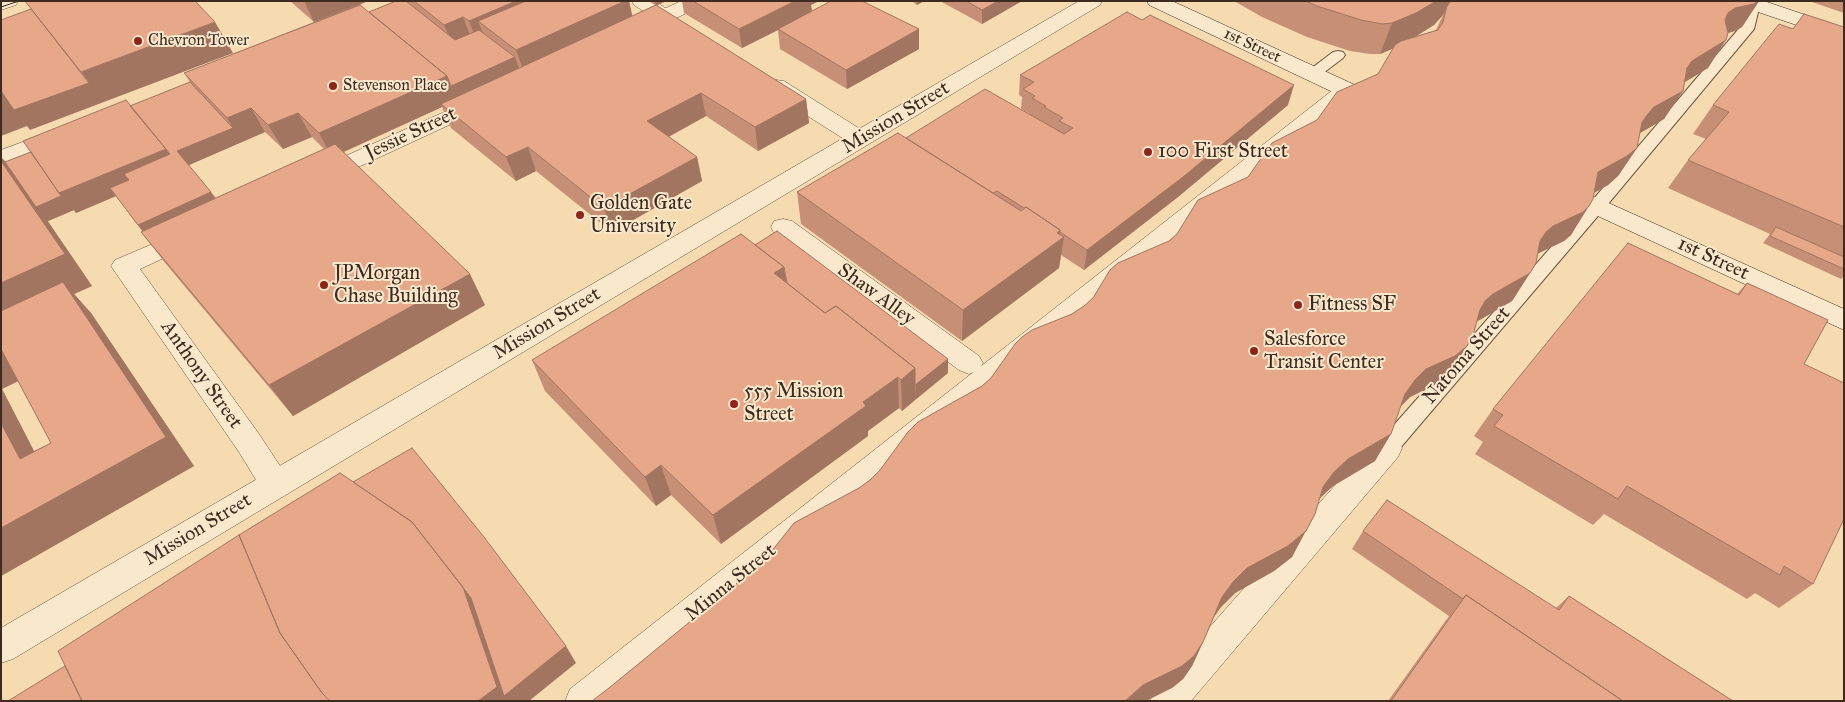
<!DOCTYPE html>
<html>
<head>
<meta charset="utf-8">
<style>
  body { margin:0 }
  #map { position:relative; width:1845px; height:702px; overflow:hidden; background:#f6dbb1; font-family:"IM FELL Great Primer",serif }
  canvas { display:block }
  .frame { position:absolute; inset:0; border:2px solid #3d2a20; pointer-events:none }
</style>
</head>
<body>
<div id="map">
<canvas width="1845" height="702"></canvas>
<div class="frame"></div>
</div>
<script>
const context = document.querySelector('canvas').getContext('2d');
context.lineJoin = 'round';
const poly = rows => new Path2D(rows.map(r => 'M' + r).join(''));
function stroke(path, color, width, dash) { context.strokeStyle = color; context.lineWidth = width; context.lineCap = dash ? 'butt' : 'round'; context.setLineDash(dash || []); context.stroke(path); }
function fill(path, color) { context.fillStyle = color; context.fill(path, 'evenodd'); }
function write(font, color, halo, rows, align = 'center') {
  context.font = font + ' "IM FELL Great Primer",serif'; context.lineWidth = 4; context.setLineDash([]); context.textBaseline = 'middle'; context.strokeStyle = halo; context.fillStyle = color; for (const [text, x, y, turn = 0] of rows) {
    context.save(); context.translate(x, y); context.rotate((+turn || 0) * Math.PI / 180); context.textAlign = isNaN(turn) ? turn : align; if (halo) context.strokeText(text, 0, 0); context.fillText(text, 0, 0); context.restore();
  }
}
const service = poly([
  [1748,1,1758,1,1760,4,1754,29,1603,210,1395,454,1387,457,1379,454,1376,448,1379,442,1591,202,1742,25,1748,1],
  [1338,51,1343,52,1345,55,1343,58,1318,77,1308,77,1305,74,1308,71,1333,52,1338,51]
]);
const pedestrian = poly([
  [632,1,655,1,671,12,674,16,671,20,664,22,657,20,634,5,632,1],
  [783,219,792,221,979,356,983,363,979,370,969,374,959,370,774,233,771,227,774,221,783,219],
  [1387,436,1398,439,1402,448,1398,457,1191,701,1150,701,1155,689,1376,439,1387,436]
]);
const minor = poly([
  [681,1,706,1,704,5,642,34,635,36,628,34,625,30,628,26,681,1],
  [776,80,784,81,868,134,871,139,868,144,860,146,852,144,768,91,765,86,768,81,776,80],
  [1347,84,1355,85,1358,90,1355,95,611,701,565,701,570,689,1339,85,1347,84],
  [480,96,488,97,491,102,488,107,328,181,320,183,312,181,308,176,312,171,480,96],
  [63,127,71,129,74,134,71,139,1,165,1,150,63,127],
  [190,228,199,230,202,236,199,242,140,269,259,434,286,475,290,484,286,493,275,497,264,493,239,452,111,266,115,260,190,228]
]);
const tertiary = poly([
  [1,1,18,1,16,5,1,10,1,1],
  [1079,1,1102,1,1100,5,13,659,1,663,1,628,1079,1]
]);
const secondary = poly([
  [1147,1,1172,1,1355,85,1358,90,1355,95,1347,96,1339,95,1149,5,1147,1],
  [1745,1,1764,1,1844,28,1844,41,1746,8,1743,4,1745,1],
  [1582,191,1844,309,1844,330,1574,205,1570,199,1574,193,1582,191]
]);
stroke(service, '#6b5644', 2);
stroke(pedestrian, '#6b5644', 1);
stroke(minor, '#6b5644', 1);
stroke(tertiary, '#6b5644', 1);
stroke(secondary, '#3d2a20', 1);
fill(service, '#f9e8cc');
fill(pedestrian, '#f9e8cc');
fill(minor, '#f9e8cc');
fill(tertiary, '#f9e8cc');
fill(secondary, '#f9e8cc');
stroke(poly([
  [1,7,19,1]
]), '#3d2a20', 1);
fill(poly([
  [290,1,368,1,360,5,370,13,396,1,629,1,632,16,655,5,649,1,666,1,656,5,806,99,809,123,758,151,706,116,669,137,697,157,702,181,612,232,536,171,516,181,451,128,442,107,344,152,485,305,293,416,166,264,141,232,143,232,116,196,76,213,74,210,48,221,47,220,92,286,74,294,91,313,194,466,1,576,1,157,6,162,31,152,130,106,190,82,184,73,314,22],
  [265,132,283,149,312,137,324,149,216,198,188,165],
  [18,381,51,443,34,451,2,389],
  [682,1,819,1,811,5,812,11,919,29,919,49,847,89,780,49,778,30,742,48,684,13],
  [912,1,924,1,917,5],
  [940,1,1022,1,982,24],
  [1234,1,1759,1,1742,27,1735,31,1728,33,1708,68,1685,82,1664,119,1640,133,1637,148,1618,176,1608,185,1595,192,1571,235,1564,241,1538,253,1530,273,1512,301,1476,322,1467,346,1449,374,1438,383,1410,397,1401,406,1375,461,1333,486,1320,498,1292,557,1274,571,1235,593,1221,607,1214,617,1203,642,1192,666,1183,679,1172,688,609,688,870,480,982,386,1072,314,1084,306,1169,241,1317,120,1378,74,1394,48,1380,54,1370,54,1350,51,1307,37,1262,17],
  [1443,15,1436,30,1414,37,1434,25],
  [1809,1,1844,1,1844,13],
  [1844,27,1844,276,1841,279,1763,243,1770,234,1668,188,1688,160,1706,139,1693,134,1713,105,1793,29],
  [1020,75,1288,105,1178,197,1084,270,1061,255,1059,268,962,341,801,224,797,192,906,138,1030,115,1030,114,1021,109,1022,97,1019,95],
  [1747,283,1804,364,1813,584,1779,608,1755,593,1747,599,1604,514,1593,525,1475,454,1483,442,1474,436,1493,409,1737,294],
  [948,359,948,373,902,411,899,408,868,431,868,436,721,544,671,495,656,506,545,391,532,360],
  [1363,531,1556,608,1569,596,1733,701,1388,701,1449,616,1352,549]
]), '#c79076');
fill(poly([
  [304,1,368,1,314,22],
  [516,1,577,1,478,21,486,41,478,44,469,21],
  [625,1,629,1,633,19,523,69,516,50],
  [655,1,666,1,656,6],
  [795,1,819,1,811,5,812,13,742,48,739,29],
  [917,1,924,1,917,5],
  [998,1,1022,1,982,24,982,10],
  [1436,1,1454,1,1447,6,1443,15,1434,25,1404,44,1380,54,1392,23],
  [1757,1,1759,1,1742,27,1735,31,1717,36,1728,13,1735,8],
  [463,17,472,40,454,48,444,25],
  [215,22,233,53,30,130,23,121,27,126,1,136,1,89,89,83,81,72],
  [919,29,919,49,847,89,846,70],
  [1726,40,1708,68,1673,89,1692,61],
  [515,57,520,71,441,104,442,107,332,157,319,133,447,76],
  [1294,85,1288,105,1178,197,1084,270,1087,250],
  [1683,91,1664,119,1635,136,1629,142,1648,114,1654,107],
  [701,93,706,116,653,145,647,121],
  [806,99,809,123,758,151,755,127],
  [251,108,265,132,187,166,177,151,233,128,227,118],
  [298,113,312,137,283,149,268,125],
  [528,147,536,171,516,181,506,157],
  [1637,148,1618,176,1608,185,1580,201,1598,172],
  [166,149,180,169,76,213,74,210,48,221,47,220,92,286,74,294,91,313,194,466,1,576,1,528,166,437,1,328,1,157,12,169,59,193],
  [697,157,702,181,612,232,604,208],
  [211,192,221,207,149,240,138,225],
  [1589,206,1571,235,1564,241,1535,255,1522,269,1546,232,1553,226],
  [1060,230,1059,240,1064,237,1059,268,962,341,963,310],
  [784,267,789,298,774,273],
  [1530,273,1512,301,1476,322,1468,329,1485,301,1493,294],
  [470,274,485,305,293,416,269,385],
  [1467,346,1449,374,1438,383,1410,397,1399,408,1405,394,1415,380,1426,369],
  [1,347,31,375,2,389,53,488,20,459,1,423],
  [948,359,948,373,916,399,915,385],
  [915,368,916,399,902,411,901,380],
  [898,377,899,408,868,431,868,436,721,544,713,515,863,402],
  [1391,434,1375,461,1333,486,1320,498,1323,487,1334,472,1348,459],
  [661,465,671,495,656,506,645,477],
  [1315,514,1292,557,1274,571,1235,593,1221,607,1211,621,1222,597,1233,582,1247,568],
  [463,587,566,646,576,663,529,701,478,701],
  [1203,642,1192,666,1183,679,1172,688,1146,701,1125,701,1143,685]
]), '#a27560');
const building = poly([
  [25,1,195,1,215,22,81,72,25,1],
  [396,1,406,1,455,40,479,30,515,57,451,86,447,76,369,12,396,1],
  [414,1,516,1,469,21,463,17,444,25,414,1],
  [526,1,625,1,516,50,478,21,526,1],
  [693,1,795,1,739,29,693,1],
  [831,1,862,1,919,29,846,70,778,29,831,1],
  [966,1,998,1,982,10,966,1],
  [1306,1,1436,1,1416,13,1392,23,1382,24,1361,20,1317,6,1306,1],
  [1451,1,1757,1,1754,4,1735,8,1728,13,1725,20,1728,33,1726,40,1692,61,1687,68,1683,91,1654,107,1648,114,1642,122,1637,148,1627,156,1598,172,1593,199,1589,206,1583,212,1553,226,1546,232,1540,241,1536,263,1530,273,1493,294,1485,301,1480,310,1473,335,1467,346,1455,356,1426,369,1415,380,1405,394,1391,434,1348,459,1334,472,1323,487,1315,514,1306,531,1288,546,1247,568,1233,582,1222,597,1203,642,1194,656,1182,666,1143,685,1125,701,592,701,609,688,763,562,794,523,859,488,870,480,880,470,908,432,918,422,982,386,991,378,1015,344,1022,337,1032,330,1072,314,1084,306,1093,298,1110,270,1118,263,1169,241,1177,234,1198,200,1248,177,1272,143,1317,120,1337,92,1378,74,1395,45,1401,41,1438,30,1443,22,1447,6,1451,1],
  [360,5,447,76,319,133,298,113,268,125,251,108,227,118,184,73,360,5],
  [656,5,806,99,755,127,701,93,647,121,697,157,604,208,528,147,506,157,441,104,656,5],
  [31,9,89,83,14,110,1,91,1,20,31,9],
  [1127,12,1142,20,1150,15,1294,85,1183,177,1087,250,1060,232,1060,230,1026,207,1024,208,997,191,993,193,906,138,985,89,1064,134,1073,128,1059,121,1063,118,1044,107,1046,106,1032,98,1035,96,1023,89,1034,82,1020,75,1127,12],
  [1804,14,1844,27,1844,227,1688,160,1729,112,1713,105,1779,24,1793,29,1804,14],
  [190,82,233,128,177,151,211,192,138,225,110,188,129,180,124,174,170,154,130,106,190,82],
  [126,100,166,149,59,193,23,141,126,100],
  [898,133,1021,211,1026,207,1060,230,1057,233,1064,237,963,310,797,192,898,133],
  [335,144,470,274,269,385,141,232,335,144],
  [31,152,61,196,36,207,5,162,31,152],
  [1,161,65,254,1,283,1,161],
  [1776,227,1844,257,1844,269,1770,236,1776,227],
  [777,231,948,359,915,385,915,368,836,306,825,313,787,283,784,267,755,245,777,231],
  [741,234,784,267,774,273,825,313,836,306,915,368,901,380,898,377,863,402,866,406,713,515,661,465,645,477,532,360,741,234],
  [1628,243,1739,295,1747,283,1828,320,1804,364,1844,383,1844,519,1813,584,1784,566,1780,575,1627,486,1618,499,1494,426,1503,415,1493,409,1628,243],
  [63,282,166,437,1,528,1,423,20,459,51,443,1,349,1,311,63,282],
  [412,448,484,537,566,646,504,696,471,598,412,522,353,482,412,448],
  [340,473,412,522,463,587,497,687,478,701,330,701,322,693,280,633,239,535,340,473],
  [1387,500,1559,610,1569,596,1733,701,1623,701,1466,595,1463,599,1363,531,1387,500],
  [239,535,280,633,322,693,330,701,82,701,58,651,239,535],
  [1466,595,1623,701,1391,701,1466,595],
  [65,666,82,701,8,701,65,666]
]);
fill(building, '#e7a789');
stroke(building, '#a27560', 1);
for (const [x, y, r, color] of [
  [138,41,5,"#8f2418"],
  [333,86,5,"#8f2418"],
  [1148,152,5,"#8f2418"],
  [580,215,5,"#8f2418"],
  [324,285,5,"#8f2418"],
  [1298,305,5,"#8f2418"],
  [1254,351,5,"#8f2418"],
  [734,404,5,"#8f2418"]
]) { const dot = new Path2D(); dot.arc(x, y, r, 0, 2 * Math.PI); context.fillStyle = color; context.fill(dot); stroke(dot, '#f9e8cc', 2); }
write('16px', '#3d2a20', '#f9e8cc', [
  ["Chevron Tower",148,41],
  ["Stevenson Place",343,86]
], 'left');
write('16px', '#3d2a20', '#f9e8cc', [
  ["1st Street",1252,46,25]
]);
write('20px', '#3d2a20', '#f9e8cc', [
  ["Mission Street",896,118,-31],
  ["Jessie Street",411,134,-25],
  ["1st Street",1713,259,25],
  ["Shaw Alley",876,295,36],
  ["Mission Street",547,324,-31],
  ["Natoma Street",1467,356,-49],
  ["Anthony Street",201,375,55],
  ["Mission Street",198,530,-31],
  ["Minna Street",731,583,-39]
]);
write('20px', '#3d2a20', '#f9e8cc', [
  ["100 First Street",1158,152],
  ["Golden Gate",590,204],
  ["University",590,227],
  ["JPMorgan",334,274],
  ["Chase Building",334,297],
  ["Fitness SF",1308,305],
  ["Salesforce",1264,340],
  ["Transit Center",1264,363],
  ["555 Mission",744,392],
  ["Street",744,415]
], 'left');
</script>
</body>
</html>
